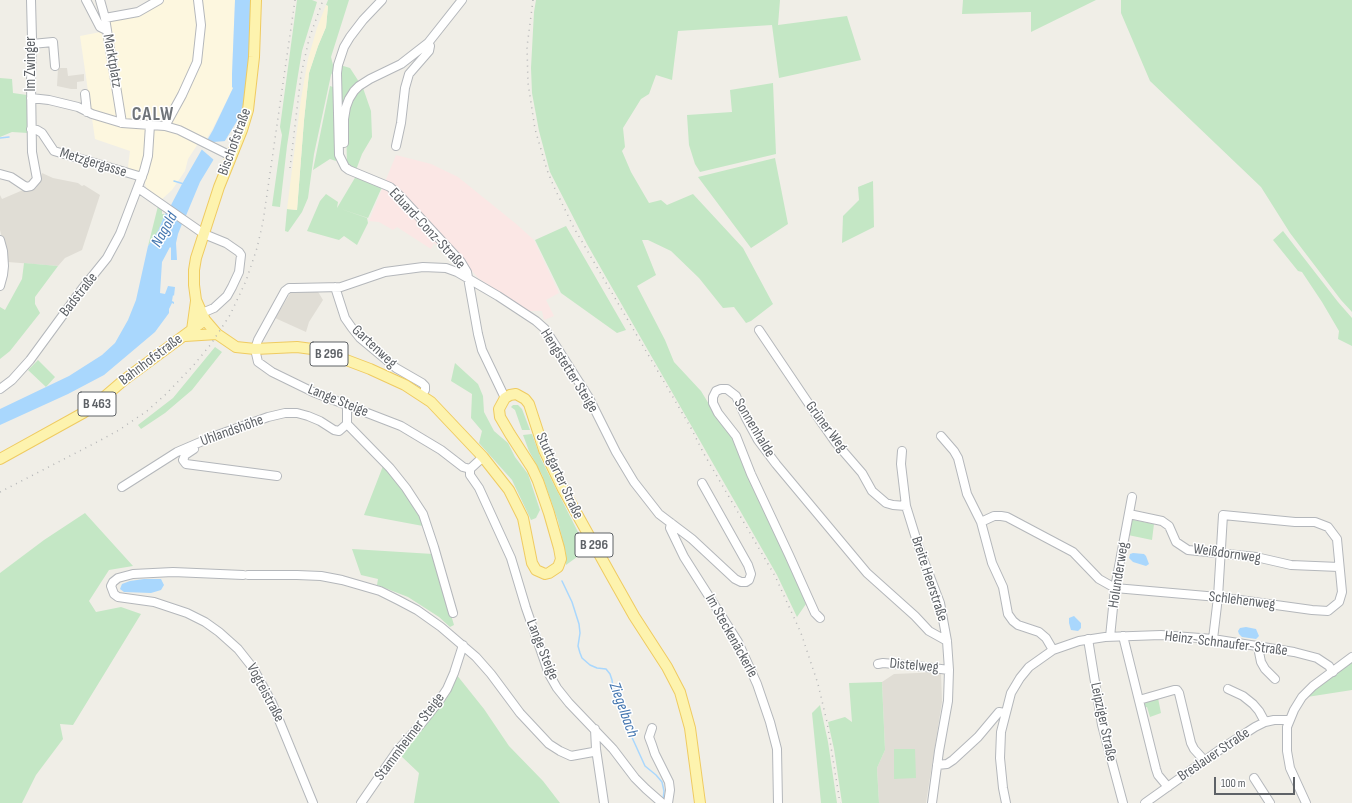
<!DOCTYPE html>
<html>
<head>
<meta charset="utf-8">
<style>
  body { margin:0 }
  #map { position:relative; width:1352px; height:803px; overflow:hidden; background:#f0eee7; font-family:"Sofia Sans Condensed",sans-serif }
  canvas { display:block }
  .scale { position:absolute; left:1214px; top:777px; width:81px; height:18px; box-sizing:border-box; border:2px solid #5e6267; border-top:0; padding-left:5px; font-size:12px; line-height:14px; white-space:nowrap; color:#5e6267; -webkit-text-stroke:3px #fff; paint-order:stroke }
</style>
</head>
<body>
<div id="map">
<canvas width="1352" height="803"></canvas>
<div class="scale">100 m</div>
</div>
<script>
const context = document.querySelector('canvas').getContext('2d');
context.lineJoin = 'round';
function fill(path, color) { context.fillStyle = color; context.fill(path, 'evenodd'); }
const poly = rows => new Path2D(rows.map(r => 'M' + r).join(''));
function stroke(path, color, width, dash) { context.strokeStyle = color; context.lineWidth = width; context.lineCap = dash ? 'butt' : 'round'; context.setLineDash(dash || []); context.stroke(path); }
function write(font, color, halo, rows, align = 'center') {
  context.font = font + ' "Sofia Sans Condensed",sans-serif'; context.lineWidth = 3; context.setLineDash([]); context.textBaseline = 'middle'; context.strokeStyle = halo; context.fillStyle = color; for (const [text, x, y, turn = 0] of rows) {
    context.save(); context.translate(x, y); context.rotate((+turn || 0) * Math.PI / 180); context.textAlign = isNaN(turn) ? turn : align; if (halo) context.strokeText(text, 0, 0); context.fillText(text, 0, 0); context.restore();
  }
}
fill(poly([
  [158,0,235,0,232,74,232,87,233,88,212,130,207,138,203,136,188,159,185,171,172,190,160,201,147,190,144,180,127,175,130,151,95,139,80,36,111,30,106,15,135,10]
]), '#fdf7df');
fill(poly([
  [58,68,67,68,68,76,84,74,84,81,77,82,77,89,71,89,57,86],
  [42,173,53,178,78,183,82,186,84,185,100,195,82,250,65,258,58,266,8,262,0,230,0,195,2,199,23,190,31,190,36,188,39,182],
  [293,289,317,290,323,300,309,322,306,332,275,318],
  [941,672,942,702,926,803,879,803,877,768,885,750,882,682,894,674]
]), '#e0ddd5');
fill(poly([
  [396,155,431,164,458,177,515,223,534,240,559,293,546,300,554,316,544,320,542,311,528,311,478,278,453,249,448,253,434,243,431,249,397,227,393,230,379,222,369,221]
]), '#fbe7e5');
fill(poly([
  [297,0,312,0,317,2,302,51,298,75,287,146,280,207,272,206,282,135,280,127],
  [328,0,349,0,331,57,334,69,331,75,314,154,308,198,302,212,288,232,285,231,287,209,297,210,304,120,309,73,318,46,326,27,328,6,326,5],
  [536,0,780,0,778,25,847,16,861,60,779,78,772,25,678,31,672,80,656,75,649,94,641,99,623,128,625,147,622,151,631,172,649,203,661,200,667,205,693,194,743,248,773,304,751,321,746,323,734,307,723,308,699,278,671,251,648,240,642,240,656,275,637,286,665,340,674,362,701,391,715,414,733,437,806,604,797,617,777,575,587,244,550,172,539,131,532,93,531,68,534,12],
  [963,0,1096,0,1031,32,1031,12,962,14],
  [1121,0,1352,0,1352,312,1341,300,1290,233,1261,187,1150,81,1121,13],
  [340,65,350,68,363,88,371,111,372,137,362,154,356,170,347,166,346,120,340,119],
  [0,78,12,79,13,93,27,95,28,133,12,132,0,137],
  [773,83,776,154,700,172,695,164,689,145,687,115,732,112,730,90],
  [330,86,333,87,336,161,330,159,313,170],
  [775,158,788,224,751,248,698,177],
  [356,176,382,187,368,218,341,209,367,218,368,223,357,245,344,236,339,240,307,231,320,201,326,194,338,202,337,208],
  [873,181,874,227,842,243,843,216,859,200,858,187],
  [158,206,162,210,162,214,165,214,158,231,148,246],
  [566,226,626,330,617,333,561,293,535,240],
  [1283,231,1338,302,1352,318,1352,346,1338,339,1339,331,1322,302,1302,272,1298,271,1273,240],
  [24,263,58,266,35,297,35,304,40,313,10,351,0,359,0,307,5,310,22,279],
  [215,347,222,352,192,390,165,413,141,429,138,425,173,398],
  [38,360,55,377,46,387,28,370],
  [455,363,478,384,483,396,484,412,494,431,508,443,515,457,528,474,540,510,536,518,531,520,512,480,479,443,482,431,471,418,472,394,451,381],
  [513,405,518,405,522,409,530,430,522,430,515,410,511,407],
  [532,434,541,459,579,534,577,557,566,565,566,554,558,521,542,475,529,451,523,435],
  [383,466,403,489,419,512,423,526,364,515],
  [85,513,133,566,109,570,89,601,96,612,121,607,141,614,73,725,60,724,63,739,36,775,22,803,0,803,0,573,44,540],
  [1133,520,1154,524,1152,540,1128,535,1130,522],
  [352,549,433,554,454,625,450,627,439,617,408,597,377,585,378,579,361,575],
  [1352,662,1352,690,1307,697,1312,691],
  [456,674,484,709,509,746,543,781,560,803,414,803,419,773,400,755,425,726,443,703,450,693],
  [882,682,885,750,877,768,879,803,842,803,834,749,828,722,845,717,852,722,849,683],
  [1158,698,1161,713,1150,717,1147,707,1143,708,1143,704,1146,701],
  [820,705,828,742,837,803,821,803,812,713],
  [894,749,915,749,916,778,894,779]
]), '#c4e7c5');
fill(poly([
  [326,5,328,6,326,27,318,46,309,73,304,120,297,210,287,209,301,99,308,59,317,28]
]), '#faf3d8');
fill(poly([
  [235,0,251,0,249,61,244,101,240,116,200,182,185,218,182,224,178,234,176,243,177,260,171,260,171,248,170,247,162,262,160,293,165,294,168,286,175,287,174,296,173,295,172,301,174,302,174,304,172,303,169,309,169,313,155,332,104,375,68,394,0,425,0,409,69,376,102,355,115,343,128,320,136,300,148,246,158,231,165,214,170,207,182,184,213,130,233,88,232,87,232,74],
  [1133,553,1144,554,1146,556,1149,564,1146,566,1133,562,1129,558,1130,554],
  [144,579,161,579,164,585,161,590,151,593,124,592,120,589,122,584,130,581],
  [1074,616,1081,623,1081,628,1078,631,1071,630,1069,623,1069,618],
  [1246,627,1256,629,1259,636,1256,639,1242,637,1239,634,1238,631,1240,628]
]), '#a9d7fd');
fill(poly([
  [206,138,213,142,226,141,214,160,200,148]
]), '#f0eee7');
stroke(poly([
  [0,138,9,137],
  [174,181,184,184],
  [562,581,572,602,579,624,580,633,578,646,580,653,582,658,590,665,597,668,606,669,610,674,612,680,614,694,625,718,630,733,645,766,656,775,662,782,664,791,663,800]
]), '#a9d7fd', 1.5);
const minor = poly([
  [86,0,100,27,106,30],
  [100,0,105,18,122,123],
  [382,0,363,20,350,37,344,47,338,65,337,73,339,155,345,167,349,170,390,187,400,196,461,262,467,272,478,334,482,350,505,398],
  [105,18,138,12,159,0],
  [32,44,53,42,55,66],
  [85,94,87,112],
  [31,98,49,100,78,107,92,114,122,123,165,126,179,130,231,156],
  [165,126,182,95,197,62,201,25,198,0],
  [31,129,37,130,42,133,54,151,142,177],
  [344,143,344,119,346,107,349,99,354,91,359,86,370,79,401,64,428,43,462,0],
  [396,146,401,123,405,88,409,74,429,51,430,46,428,43],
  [0,174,11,177,26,187,31,186,37,179,32,152,31,83,32,38,31,0],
  [138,188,204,234,226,243,239,252,241,255,239,272,232,287,227,296,214,308,202,313],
  [0,240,3,251,4,266,3,275,0,286],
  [335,287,345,318,352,328,360,338,396,368,422,383,425,386,425,390,422,395],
  [759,330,817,416,836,443,862,473,872,491,886,503,893,505,906,506],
  [0,389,12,380,30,360,82,289,107,258,120,234,144,171,148,156,150,125],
  [347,406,347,424,390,468,406,488,423,514,434,547,453,613],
  [941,436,954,451,958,458,967,494,981,522,992,563,1003,587,1008,614,1013,621,1018,625,1039,632,1046,638,1053,650],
  [194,449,185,455,183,460,186,464,277,476],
  [902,451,901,464,906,506,919,548,940,603,947,641,949,670,948,701,939,751,932,803],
  [483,457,470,469,470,475,479,488,511,558,526,608,549,674,557,688,569,703,613,749,635,778,646,789,662,803],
  [470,469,463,467,441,450,401,426,313,392,272,372,258,362,255,349,258,340,285,291,289,288,294,288,341,287,385,272,423,267,446,268,457,272,498,296,536,321,545,329,589,398,616,452,634,482,659,514,692,539,735,579,741,582,746,582,749,580,751,574,748,565,702,483],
  [122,487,177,452,212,437,268,417,285,413,297,413,308,416,320,421,334,430,339,431,347,424],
  [1129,514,1162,521,1169,526,1176,542,1188,550,1256,557,1291,565,1339,567],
  [981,522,994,516,1001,516,1007,517,1073,552,1099,579,1115,588,1218,597,1312,610,1328,611,1339,602,1342,592,1337,539,1328,527,1315,522,1295,522,1223,515,1218,597,1213,639],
  [671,523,670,528,684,557,738,642,757,684,770,722,777,749,778,803],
  [243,575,173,572,133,574,118,578,113,582,111,586,114,594,118,597,154,602,187,613,205,622,219,632,238,649,253,668,272,703,313,803],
  [248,575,297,575,321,576,342,580,380,591,398,600,417,610,441,627,476,657,491,674,520,713,549,744,560,751,571,756,593,752,596,749],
  [820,618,815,613,789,555,751,474,736,436,718,413,713,403,713,397,716,391,721,389,727,389,736,396,746,418,758,440,776,464,867,573,915,616,929,631,947,641],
  [1123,636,1156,769,1158,775,1168,787],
  [1110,637,1115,588,1132,497],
  [1088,639,1102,725,1123,803],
  [1258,647,1261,662,1265,669,1275,679],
  [878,664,883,663,917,666,949,670],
  [1228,689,1243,696,1253,704,1259,711,1265,722],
  [1139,700,1174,690,1177,690,1179,693,1191,743,1194,749,1204,760],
  [652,728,649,737,652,745,655,754,669,782,670,790,668,803],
  [595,729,596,749,604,803],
  [937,765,947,764,953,760,978,737,999,712,1005,713],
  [1254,778,1270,803],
  [361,803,397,751,421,724,439,701,447,689,454,673,463,645],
  [1006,803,1003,788,1000,758,1001,732,1011,693,1020,678,1029,667,1053,650,1079,641,1105,637,1161,635,1213,639,1294,652,1317,658,1329,666,1333,672],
  [1145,803,1218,751,1255,727,1265,722,1274,720,1289,720],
  [1306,803,1290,768,1287,751,1287,727,1294,710,1302,697,1313,686,1352,657]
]);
const major = poly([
  [256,0,254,57,248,110,242,130,219,187,196,258,194,270,194,285,196,300,205,320,217,334,236,347,255,349,297,347,312,349,333,355,370,369,405,385,431,402,483,457,509,490,523,518,532,563,536,570,545,574,549,573,558,567,561,559,559,548,549,513,538,481,532,468,510,434,500,417,499,409,505,398,510,395,516,394,525,399,529,404,544,450,563,489,612,577,634,616,667,667,680,692,690,728,700,803],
  [192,330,196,301],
  [185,336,217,334],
  [0,459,83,413,96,404,124,380,205,320]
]);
stroke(minor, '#b4b7bb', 10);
stroke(major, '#efcb61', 12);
stroke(minor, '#fff', 8);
stroke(major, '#fdf3ae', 10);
stroke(poly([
  [533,0,527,47,528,83,535,129,547,170,554,187,574,228,691,428,704,454,775,576,801,633,818,684,827,722,840,803],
  [290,168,301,75,309,39,323,0],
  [0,492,99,441,119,430,147,411,165,395,193,366,211,344,230,315,246,281,257,248,263,222,295,0]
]), '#b5b6b7', 1.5, [1, 5]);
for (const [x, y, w] of [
  [329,354,38],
  [97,404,38],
  [594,545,38]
]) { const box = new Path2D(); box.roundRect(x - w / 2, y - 12, w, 24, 3); context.fillStyle = '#fff'; context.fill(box); stroke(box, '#5e6267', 1); }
write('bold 14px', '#5e6267', null, [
  ["B 296",329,354],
  ["B 463",97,404],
  ["B 296",594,545]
]);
write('15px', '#5e6267', '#fff', [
  ["Marktplatz",112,61,80],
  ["Im Zwinger",31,64,-90],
  ["Bischofstraße",235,142,-70],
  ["Metzgergasse",93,163,17],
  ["Eduard-Conz-Straße",427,229,47],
  ["Badstraße",79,295,-52],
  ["Gartenweg",374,347,43],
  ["Bahnhofstraße",151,360,-37],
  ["Hengstetter Steige",569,371,58],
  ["Lange Steige",338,401,22],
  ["Grüner Weg",826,427,53],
  ["Sonnenhalde",754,428,59],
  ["Uhlandshöhe",232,431,-20],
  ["Stuttgarter Straße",559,476,65],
  ["Weißdornweg",1227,554,8],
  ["Holunderweg",1119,575,-81],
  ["Breite Heerstraße",929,579,72],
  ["Schlehenweg",1242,601,7],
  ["Im Steckenäckerle",731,636,61],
  ["Heinz-Schnaufer-Straße",1226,644,7],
  ["Lange Steige",542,650,68],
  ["Distelweg",914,666,5],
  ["Vogteistraße",265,693,62],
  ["Leipziger Straße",1103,722,78],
  ["Stammheimer Steige",410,737,-53],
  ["Breslauer Straße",1214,755,-34]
]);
write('italic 16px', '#4577b0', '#fff', [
  ["Nagold",165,230,-61],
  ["Ziegelbach",623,710,70]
]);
context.letterSpacing = '1px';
write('bold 19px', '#6f7479', '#fff', [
  ["CALW",153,115]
]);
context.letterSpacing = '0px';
</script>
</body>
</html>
